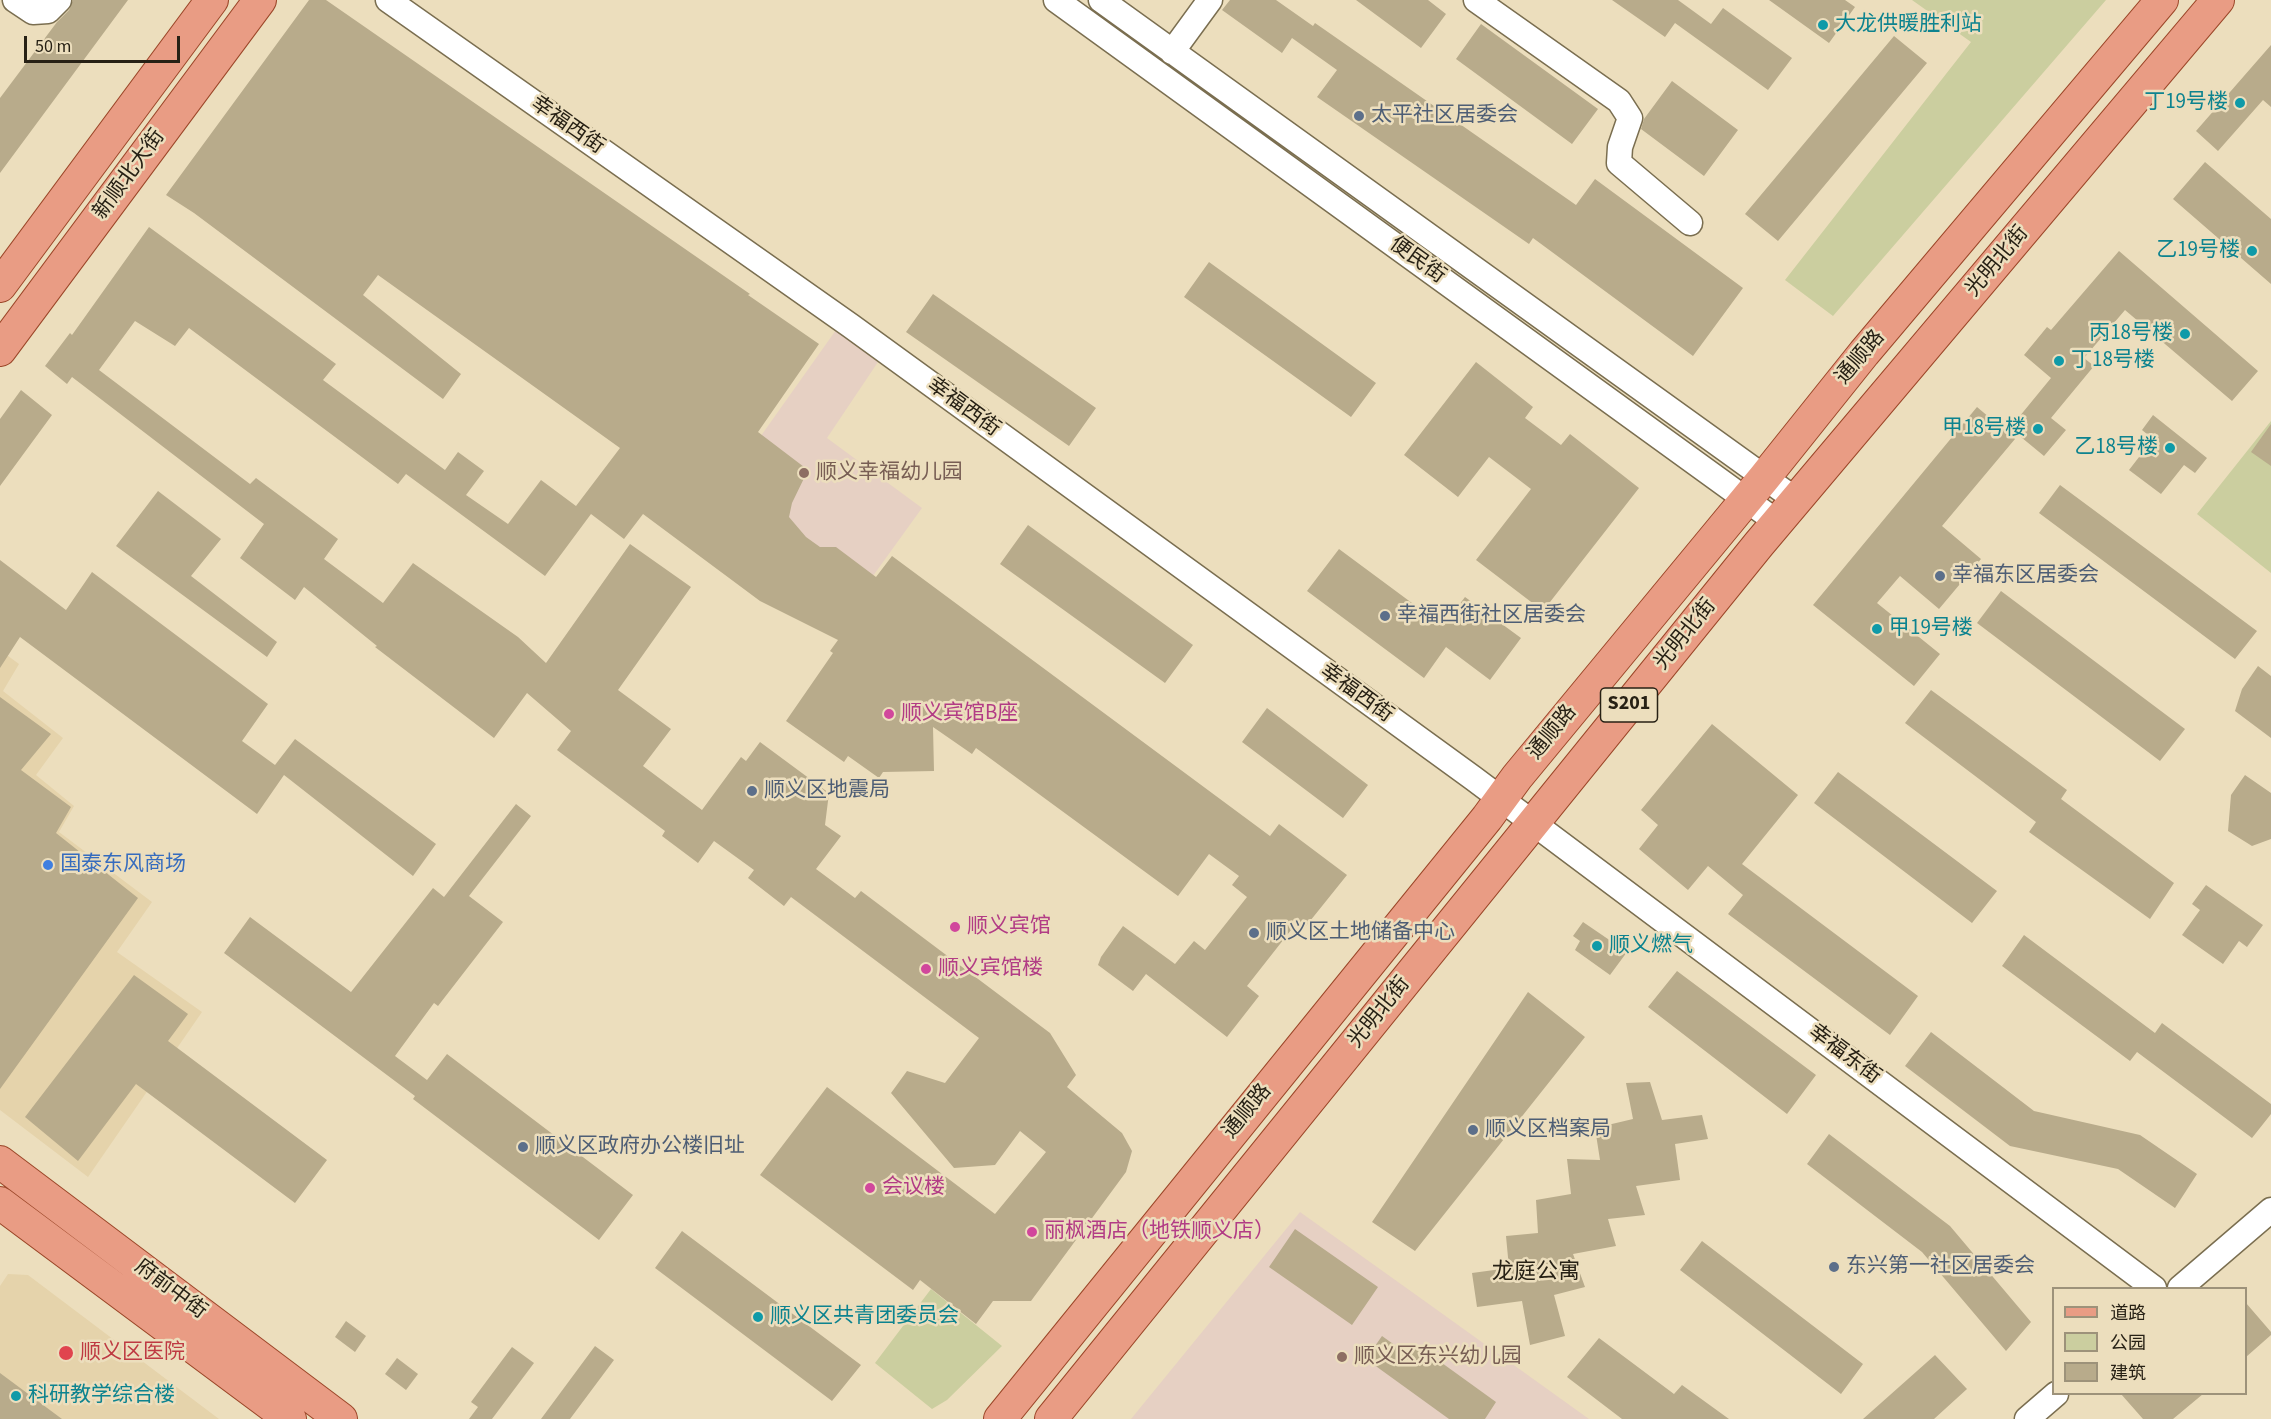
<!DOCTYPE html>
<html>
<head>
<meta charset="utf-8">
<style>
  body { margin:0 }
  #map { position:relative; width:2271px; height:1419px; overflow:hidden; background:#ecdebd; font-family:"Source Sans 3","Noto Sans SC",sans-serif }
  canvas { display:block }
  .legend { position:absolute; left:2052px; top:1287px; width:195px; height:108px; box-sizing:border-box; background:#ecdebd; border:2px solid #9d927a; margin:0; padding:8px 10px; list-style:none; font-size:18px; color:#272115 }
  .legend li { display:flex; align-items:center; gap:12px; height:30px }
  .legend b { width:30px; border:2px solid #9d927a }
  .scale { position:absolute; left:24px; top:36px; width:156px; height:27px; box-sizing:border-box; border:3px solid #272115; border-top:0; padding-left:8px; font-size:18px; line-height:21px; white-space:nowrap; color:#272115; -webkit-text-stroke:4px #ecdebd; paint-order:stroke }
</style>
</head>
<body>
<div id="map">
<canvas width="2271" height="1419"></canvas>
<ul class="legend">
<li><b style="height:8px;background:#e99c84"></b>道路</li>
<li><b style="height:16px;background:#cbce9f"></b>公园</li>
<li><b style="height:16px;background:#b8ab8b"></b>建筑</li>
</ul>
<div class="scale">50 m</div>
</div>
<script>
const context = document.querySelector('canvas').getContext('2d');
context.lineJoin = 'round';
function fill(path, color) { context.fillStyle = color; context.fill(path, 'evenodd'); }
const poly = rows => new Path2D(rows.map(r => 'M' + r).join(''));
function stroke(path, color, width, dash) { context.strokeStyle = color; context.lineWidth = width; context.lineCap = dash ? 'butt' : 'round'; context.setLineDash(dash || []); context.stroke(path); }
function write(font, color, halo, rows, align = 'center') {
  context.font = font + ' "Source Sans 3","Noto Sans SC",sans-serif'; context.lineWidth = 5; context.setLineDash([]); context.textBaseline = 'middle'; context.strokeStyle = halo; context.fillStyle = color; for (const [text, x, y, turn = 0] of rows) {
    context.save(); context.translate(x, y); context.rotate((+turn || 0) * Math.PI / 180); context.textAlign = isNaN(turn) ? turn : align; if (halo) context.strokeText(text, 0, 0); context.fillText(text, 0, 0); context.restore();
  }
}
fill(poly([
  [0,650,19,664,3,691,63,738,36,775,74,806,59,832,152,902,117,952,202,1012,88,1177,0,1110],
  [8,1274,28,1275,219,1419,0,1419,0,1286]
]), '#e5d3ab');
fill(poly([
  [836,330,878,362,827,438,922,508,852,605,697,526],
  [1300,1212,1426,1302,1589,1419,1131,1419]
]), '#e6d0c3');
fill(poly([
  [1912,0,2106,0,1833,316,1785,280,1971,42],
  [2271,421,2271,573,2197,514],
  [931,1289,1002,1346,947,1400,932,1409,875,1363]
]), '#cbce9f');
fill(poly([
  [73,0,128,0,0,173,0,98,57,22,69,10],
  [309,0,326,0,750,294,748,295,819,344,758,432,808,470,792,503,789,517,806,537,820,547,836,547,876,577,892,556,1270,836,1279,824,1347,875,1298,936,1291,930,1247,986,1259,996,1227,1037,1146,974,1133,991,1098,965,1101,957,1123,926,1175,964,1194,941,1205,950,1247,897,1232,885,1239,876,1209,854,1178,896,976,748,972,754,933,727,934,771,883,772,879,778,848,756,844,762,786,721,833,653,830,651,838,640,760,601,643,514,624,539,591,514,545,576,406,474,398,484,189,328,175,346,135,321,99,370,250,484,256,478,338,539,324,559,383,603,413,563,518,637,546,663,630,544,691,587,618,690,671,729,643,766,702,810,741,757,746,761,760,742,829,793,825,825,841,836,816,869,855,898,861,891,1050,1033,1076,1075,1067,1087,1122,1133,1132,1151,1126,1172,1031,1301,993,1301,976,1324,920,1280,913,1290,760,1175,827,1087,995,1214,1046,1152,1020,1131,995,1165,954,1168,891,1093,907,1071,945,1083,979,1038,791,897,784,906,748,878,754,870,714,841,698,863,662,836,665,831,557,750,571,731,527,693,494,738,375,647,377,646,304,587,295,600,240,558,264,524,72,377,67,384,45,366,70,333,72,335,149,227,336,364,323,380,445,470,458,452,484,471,466,495,508,524,541,480,576,506,620,448,378,275,363,295,461,374,443,399,194,213,166,195],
  [1230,0,1276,0,1313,26,1315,23,1576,205,1595,179,1743,288,1693,356,1533,238,1529,244,1317,97,1337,70,1292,38,1282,53,1222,10],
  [1356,0,1428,0,1446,14,1421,48],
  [1612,0,1678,0,1711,24,1723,8,1792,58,1768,90,1675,23,1665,37],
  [1769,0,1845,0,1855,7,1829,43],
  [1481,24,1598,109,1572,144,1456,59],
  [1894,36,1927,63,1778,241,1745,214],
  [2271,45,2271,107,2263,100,2218,151,2196,131],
  [1672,81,1738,130,1704,176,1641,129,1644,119],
  [2205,162,2271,219,2271,284,2173,199],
  [2119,251,2258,371,2232,401,2125,310,2084,358,2094,366,2051,418,2066,430,2044,456,2010,428,2051,378,2024,355,2047,327,2051,330],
  [1209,262,1376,383,1351,417,1184,297],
  [933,294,1096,408,1069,446,906,332],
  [1476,362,1533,407,1525,418,1561,445,1570,434,1639,488,1543,611,1476,560,1531,489,1489,457,1458,497,1404,455],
  [21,390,52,415,0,486,0,419],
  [1977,407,2015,439,1942,526,1981,559,1939,609,1900,576,1877,603,1940,654,1914,686,1813,605],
  [2153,415,2207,458,2195,473,2184,465,2161,494,2129,470,2153,439,2142,430],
  [2271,424,2271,466,2251,452],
  [2060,485,2257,631,2235,659,2039,513],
  [158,491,221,539,191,576,277,642,267,657,116,546],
  [1028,525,1193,645,1165,683,1000,564],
  [1339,549,1443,626,1465,597,1521,638,1490,680,1446,647,1424,678,1307,591],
  [0,560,66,610,92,572,268,704,242,741,275,765,295,739,436,844,413,876,284,775,257,814,20,637,0,668],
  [2001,591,2185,729,2160,761,1977,623],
  [2258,666,2271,676,2271,738,2235,711,2242,689],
  [1931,690,2067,790,2061,799,2174,883,2150,919,2029,832,2036,822,1905,723],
  [0,697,51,734,21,770,71,807,56,833,138,898,0,1089],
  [1267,708,1368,785,1343,818,1242,742],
  [1712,724,1798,795,1742,864,1918,996,1890,1035,1728,914,1743,895,1708,866,1688,890,1639,849,1658,825,1641,810],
  [1838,772,1997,891,1972,923,1814,803],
  [2245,775,2271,793,2271,839,2252,846,2228,831,2231,795],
  [516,804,531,816,469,896,503,922,438,1006,434,1003,395,1056,427,1080,447,1054,633,1195,599,1240,413,1099,415,1096,224,953,250,917,351,992,433,888,444,897],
  [2206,885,2263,925,2247,947,2239,941,2223,964,2182,935,2200,910,2192,904],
  [1583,922,1627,952,1610,975,1575,950,1580,941,1573,936],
  [2024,935,2155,1033,2162,1023,2271,1104,2271,1114,2252,1138,2137,1052,2130,1061,2002,966],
  [1677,971,1816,1075,1787,1114,1648,1007],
  [134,975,188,1014,168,1041,327,1160,295,1203,136,1084,78,1161,25,1117],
  [1528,992,1585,1037,1415,1251,1372,1222],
  [1931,1032,2034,1111,2140,1135,2197,1174,2175,1208,2118,1169,2010,1146,1905,1066],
  [1650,1082,1662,1120,1702,1115,1708,1139,1675,1144,1680,1180,1636,1186,1645,1215,1608,1219,1616,1246,1573,1254,1585,1287,1554,1295,1565,1336,1530,1345,1522,1301,1477,1307,1472,1273,1509,1268,1506,1236,1538,1233,1536,1200,1571,1194,1567,1159,1600,1160,1595,1128,1633,1119,1626,1083],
  [1829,1134,1950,1226,2031,1322,2006,1351,1922,1252,1807,1164],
  [1295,1229,1378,1287,1352,1325,1269,1267],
  [682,1231,861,1365,832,1401,655,1268],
  [1702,1241,1863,1364,1841,1394,1680,1270],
  [2246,1303,2271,1332,2271,1335,2246,1357],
  [346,1321,366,1336,355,1352,335,1337],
  [1382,1336,1410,1356,1417,1345,1496,1402,1485,1419,1449,1419,1366,1359],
  [1599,1338,1674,1394,1682,1385,1729,1419,1622,1419,1567,1377],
  [595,1346,614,1360,570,1419,541,1419],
  [512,1347,534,1363,492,1419,469,1419,478,1407,471,1402],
  [1935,1355,1967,1389,1934,1419,1863,1419],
  [397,1358,418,1374,406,1390,385,1374],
  [0,1373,62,1419,0,1419],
  [2121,1394,2203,1394,2173,1419,2143,1419]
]), '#b8ab8b');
const minor = poly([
  [15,0,33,12,48,11,59,0],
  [388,0,851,326,1473,778,2154,1288],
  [1056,0,1777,522],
  [1101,0,1796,500],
  [1476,0,1619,101,1630,118,1620,147,1619,163,1690,223],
  [1172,52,1210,0],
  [2180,1288,2271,1210],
  [2027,1419,2056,1394]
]);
const major = poly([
  [0,286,212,0],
  [0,350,260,0],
  [0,1162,341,1419],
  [0,1203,290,1419],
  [1000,1419,1487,818,1517,777,1764,478,1864,353,2162,0],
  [1051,1419,1759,544,2218,0]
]);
stroke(minor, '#7a6e50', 27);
stroke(major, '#9b4628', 34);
stroke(minor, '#fff', 24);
stroke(major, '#e99c84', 32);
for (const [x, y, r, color] of [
  [1823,25,6,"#0f9aa8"],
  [2240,103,6,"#0f9aa8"],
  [1359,116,6,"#5c6f8a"],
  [2252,251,6,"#0f9aa8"],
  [2185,334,6,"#0f9aa8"],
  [2059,361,6,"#0f9aa8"],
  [2038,429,6,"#0f9aa8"],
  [2170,448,6,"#0f9aa8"],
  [804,473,6,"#8d6e63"],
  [1940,576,6,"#5c6f8a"],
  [1385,616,6,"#5c6f8a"],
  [1877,629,6,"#0f9aa8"],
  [889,714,6,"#d1479c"],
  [752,791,6,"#5c6f8a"],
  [48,865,6,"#3f7fe0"],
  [955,927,6,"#d1479c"],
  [1254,933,6,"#5c6f8a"],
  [1597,946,6,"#0f9aa8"],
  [926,969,6,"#d1479c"],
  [1473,1130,6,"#5c6f8a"],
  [523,1147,6,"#5c6f8a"],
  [870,1188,6,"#d1479c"],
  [1032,1232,6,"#d1479c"],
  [1834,1267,6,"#5c6f8a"],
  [758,1317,6,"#0f9aa8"],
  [66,1353,8,"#e0444e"],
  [1342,1357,6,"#8d6e63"],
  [16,1396,6,"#0f9aa8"]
]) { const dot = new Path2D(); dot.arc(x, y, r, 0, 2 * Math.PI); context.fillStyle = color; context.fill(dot); stroke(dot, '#ecdebd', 2); }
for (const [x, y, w] of [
  [1629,705,57]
]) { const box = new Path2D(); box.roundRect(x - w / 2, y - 17, w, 34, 4.5); context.fillStyle = '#ecdebd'; context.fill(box); stroke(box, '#272115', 1.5); }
write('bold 20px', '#272115', null, [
  ["S201",1629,705]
]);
write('21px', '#0d838f', '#ecdebd', [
  ["大龙供暖胜利站",1835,25],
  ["丁19号楼",2228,103,"right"],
  ["乙19号楼",2240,251,"right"],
  ["丙18号楼",2173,334,"right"],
  ["丁18号楼",2071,361],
  ["甲18号楼",2026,429,"right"],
  ["乙18号楼",2158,448,"right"],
  ["甲19号楼",1889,629],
  ["顺义燃气",1609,946],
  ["顺义区共青团委员会",770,1317],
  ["科研教学综合楼",28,1396]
], 'left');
write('21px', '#4e5e75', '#ecdebd', [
  ["太平社区居委会",1371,116],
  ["幸福东区居委会",1952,576],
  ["幸福西街社区居委会",1397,616],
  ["顺义区地震局",764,791],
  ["顺义区土地储备中心",1266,933],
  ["顺义区档案局",1485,1130],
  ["顺义区政府办公楼旧址",535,1147],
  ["东兴第一社区居委会",1846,1267]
], 'left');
write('21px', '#272115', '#ecdebd', [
  ["幸福西街",567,126,35],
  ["新顺北大街",130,175,-54],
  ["便民街",1417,261,36],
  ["光明北街",1998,262,-50],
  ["通顺路",1861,358,-50],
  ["幸福西街",963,408,36],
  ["光明北街",1686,635,-51],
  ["幸福西街",1356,694,36],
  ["通顺路",1553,733,-51],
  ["光明北街",1380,1013,-51],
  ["幸福东街",1844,1055,37],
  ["通顺路",1248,1112,-51],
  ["府前中街",170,1290,37]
]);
write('21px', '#785e54', '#ecdebd', [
  ["顺义幸福幼儿园",816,473],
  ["顺义区东兴幼儿园",1354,1357]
], 'left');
write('21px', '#b23c85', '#ecdebd', [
  ["顺义宾馆B座",901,714],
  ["顺义宾馆",967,927],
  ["顺义宾馆楼",938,969],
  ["会议楼",882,1188],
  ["丽枫酒店（地铁顺义店）",1044,1232]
], 'left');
write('21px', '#366cbe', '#ecdebd', [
  ["国泰东风商场",60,865]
], 'left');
write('21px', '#be3a42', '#ecdebd', [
  ["顺义区医院",80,1353]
], 'left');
write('22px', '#272115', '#ecdebd', [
  ["龙庭公寓",1536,1273]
]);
</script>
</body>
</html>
